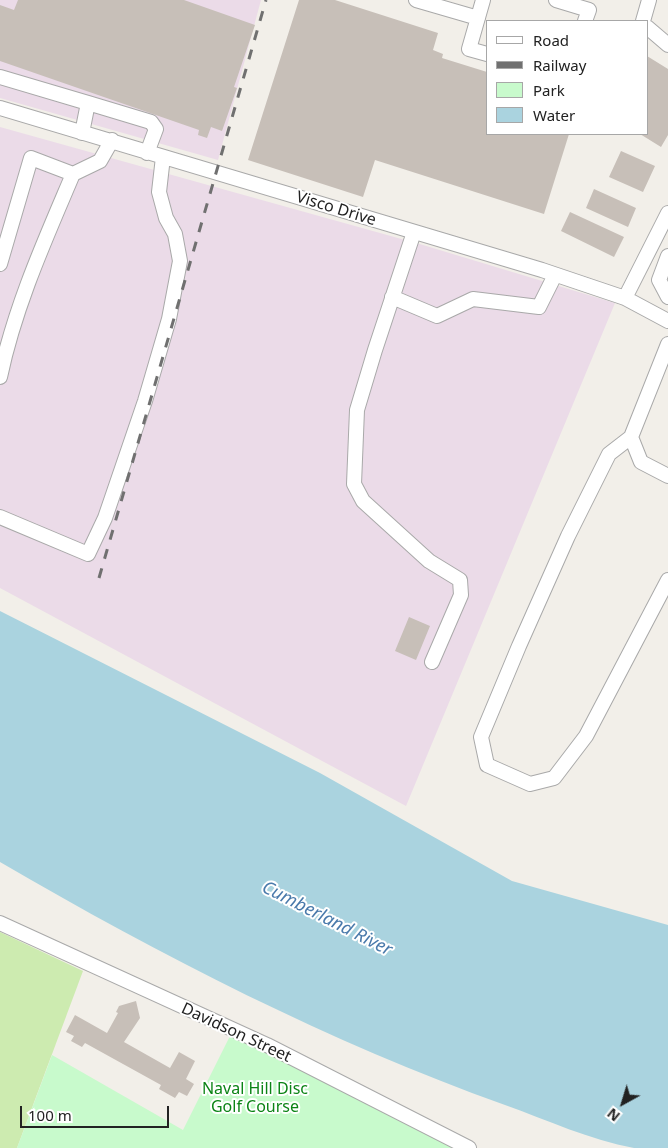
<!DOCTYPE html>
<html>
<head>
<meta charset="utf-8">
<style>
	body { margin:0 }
	#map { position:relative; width:668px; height:1148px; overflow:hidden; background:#f2efe9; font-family:"Noto Sans",sans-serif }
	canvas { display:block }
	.legend { position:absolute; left:486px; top:20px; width:162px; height:115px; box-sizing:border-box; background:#fff; border:1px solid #a7a7a7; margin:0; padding:6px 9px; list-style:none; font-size:15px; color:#222 }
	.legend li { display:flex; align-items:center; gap:10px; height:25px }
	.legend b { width:25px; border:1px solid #a7a7a7 }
	.north { position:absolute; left:598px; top:1078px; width:50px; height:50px; -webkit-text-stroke:4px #fff; paint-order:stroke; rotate:219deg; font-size:14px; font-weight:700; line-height:20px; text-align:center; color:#222 }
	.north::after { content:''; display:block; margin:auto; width:18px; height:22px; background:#222; clip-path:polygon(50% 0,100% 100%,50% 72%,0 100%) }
	.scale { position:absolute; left:20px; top:1106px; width:149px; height:22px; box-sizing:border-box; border:2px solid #222; border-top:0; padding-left:6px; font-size:15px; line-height:18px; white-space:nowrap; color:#222; -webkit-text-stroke:4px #fff; paint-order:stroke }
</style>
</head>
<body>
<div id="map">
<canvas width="668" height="1148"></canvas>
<ul class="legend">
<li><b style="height:6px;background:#fff"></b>Road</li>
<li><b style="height:6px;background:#707070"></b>Railway</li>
<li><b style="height:14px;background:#c8facc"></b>Park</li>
<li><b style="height:14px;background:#aad3df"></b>Water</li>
</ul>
<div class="north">N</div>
<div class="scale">100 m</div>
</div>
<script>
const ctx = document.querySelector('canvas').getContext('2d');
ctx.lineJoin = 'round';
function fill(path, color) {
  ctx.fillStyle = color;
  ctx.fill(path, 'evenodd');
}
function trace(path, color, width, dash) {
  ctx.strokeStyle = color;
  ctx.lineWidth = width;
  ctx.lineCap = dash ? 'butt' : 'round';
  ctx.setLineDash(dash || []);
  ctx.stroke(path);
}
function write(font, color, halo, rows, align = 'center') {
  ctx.font = font + ' "Noto Sans",sans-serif';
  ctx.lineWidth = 4;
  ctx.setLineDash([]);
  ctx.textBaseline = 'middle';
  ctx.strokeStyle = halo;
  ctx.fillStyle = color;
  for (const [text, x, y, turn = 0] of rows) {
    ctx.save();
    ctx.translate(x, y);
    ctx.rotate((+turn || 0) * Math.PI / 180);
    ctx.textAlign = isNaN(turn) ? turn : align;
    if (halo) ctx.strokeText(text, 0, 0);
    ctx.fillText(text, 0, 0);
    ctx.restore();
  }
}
const industrial = new Path2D(`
	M0,0H261L218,160L0,98Z
	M0,127L423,245L615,303L406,806L0,588Z`);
const grass = new Path2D(`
	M0,932L83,971L17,1148H0Z`);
const park = new Path2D(`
	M233,1030L469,1148H17L52,1055L183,1130Z`);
const water = new Path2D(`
	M0,611L320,773L512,881L668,925V1148C657,1148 645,1148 634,1148C590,1140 547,1120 505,1105C329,1042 161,956 0,862Z`);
const building = new Path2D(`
	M18,0H184L255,25L234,87L237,88L222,131L211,127L207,138L198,135L199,130L0,61V5L14,10Z
	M299,0H335L438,33L433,50L443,54L442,58L487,72V134H569L544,214L375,160L363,197L248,160Z
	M647,56L668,69V135L661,147L640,134H647Z
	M621,151L655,166L643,192L609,177Z
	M594,189L636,208L628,227L586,208Z
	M570,212L624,237L614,257L561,231Z
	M409,617L430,626L416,660L395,651Z
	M136,1001L140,1018L124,1042L170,1068L179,1052L195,1061L186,1079L194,1084L187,1096L179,1092L175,1098L159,1089L161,1085L85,1043L82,1047L71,1041L74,1036L66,1032L75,1015L107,1033L118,1013L116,1012L119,1006Z`);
const minor = new Path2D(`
	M416,0L478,18
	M483,0L469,49L487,54
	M556,0L589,10L585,21
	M643,21L649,0
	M647,27L668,45
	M0,77L88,103
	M0,108L542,270L625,298L668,321
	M82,133L88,103L151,122L156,129L147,153
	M414,232L375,350L357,410L354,484L363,501L429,561L460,580L461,595L432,662
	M668,256L659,280L668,297
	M0,264L31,158L73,174
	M392,297L437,316L473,299L539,307L555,275
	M625,298L668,213
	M668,344L631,437L641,462L668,476
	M0,377C15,306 45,240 73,174L100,161L112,140
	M631,437L609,454L568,536L519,646L481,737L487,765L530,784L554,778L586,736L668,580
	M0,517L88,554L105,518L145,401L169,319L180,261L175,234L166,218L159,192L163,157
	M0,923L267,1045L469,1148`);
const rail = new Path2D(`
	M99,578L266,0`);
const streetNames = [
	["Visco Drive",336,209,17],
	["Davidson Street",236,1033,25]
];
const parkNames = [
	["Naval Hill Disc",255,1089],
	["Golf Course",255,1107]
];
const waterNames = [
	["Cumberland River",327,919,27]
];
fill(industrial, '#ebdbe8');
fill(grass, '#cdebb0');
fill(park, '#c8facc');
fill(water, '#aad3df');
fill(building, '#c7bfb8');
trace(minor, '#a9a9a9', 16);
trace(minor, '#fff', 14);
trace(rail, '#707070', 3, [10, 10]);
write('16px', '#222', '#fff', streetNames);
write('16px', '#0c8416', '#fff', parkNames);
write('italic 18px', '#4a7aab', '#fff', waterNames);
</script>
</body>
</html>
